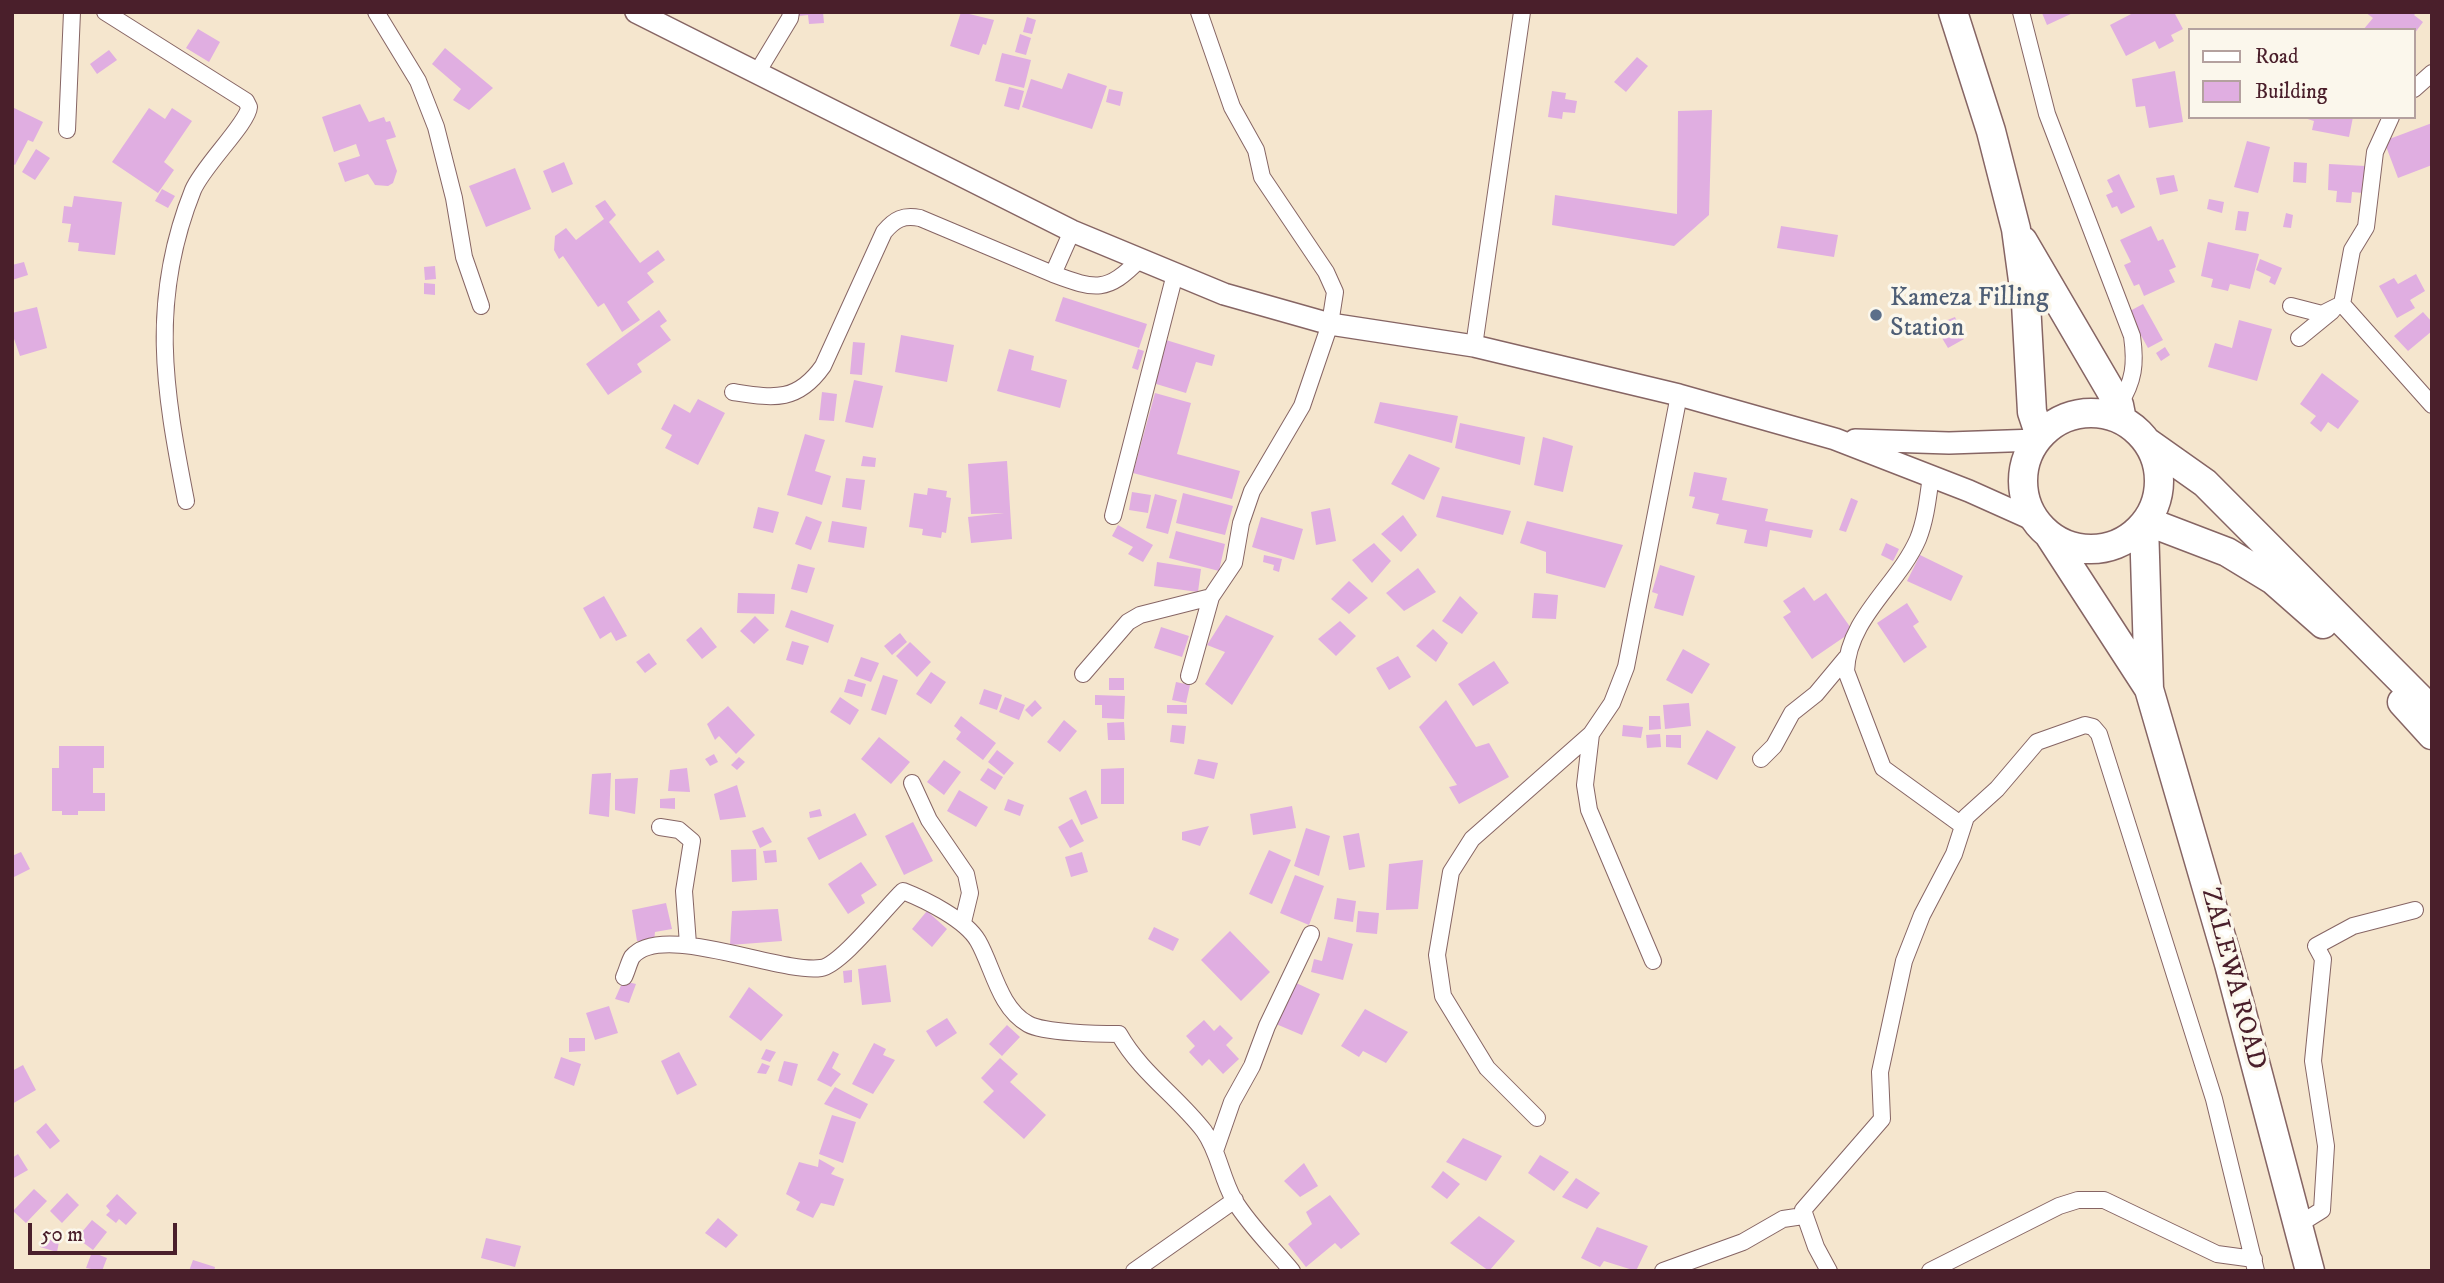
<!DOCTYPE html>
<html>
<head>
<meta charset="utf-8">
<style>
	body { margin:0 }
	#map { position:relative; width:2444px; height:1283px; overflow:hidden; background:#f5e6ce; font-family:"IM FELL DW Pica",serif }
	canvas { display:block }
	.frame { position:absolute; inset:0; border:14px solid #4a1f2b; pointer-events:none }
	.legend { position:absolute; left:2188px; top:28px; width:228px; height:91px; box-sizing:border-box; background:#fbf7ec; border:2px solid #b4a19f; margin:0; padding:9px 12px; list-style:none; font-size:21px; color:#4a1f2b }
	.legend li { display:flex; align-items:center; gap:14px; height:35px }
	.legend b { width:35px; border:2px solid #b4a19f }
	.scale { position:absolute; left:28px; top:1223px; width:149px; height:32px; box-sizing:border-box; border:4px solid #4a1f2b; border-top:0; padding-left:9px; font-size:21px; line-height:24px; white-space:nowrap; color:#4a1f2b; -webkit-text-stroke:5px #fbf7ec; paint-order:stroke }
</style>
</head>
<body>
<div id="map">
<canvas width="2444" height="1283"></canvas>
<div class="frame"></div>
<ul class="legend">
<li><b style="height:9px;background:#fff"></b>Road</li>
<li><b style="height:19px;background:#e0aee1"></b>Building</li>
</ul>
<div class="scale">50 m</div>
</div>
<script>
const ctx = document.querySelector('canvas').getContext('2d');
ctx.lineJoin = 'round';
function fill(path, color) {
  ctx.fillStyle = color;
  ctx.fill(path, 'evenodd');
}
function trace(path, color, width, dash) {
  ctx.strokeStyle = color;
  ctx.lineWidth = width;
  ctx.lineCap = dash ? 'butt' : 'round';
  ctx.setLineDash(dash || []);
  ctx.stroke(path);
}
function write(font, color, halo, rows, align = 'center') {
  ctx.font = font + ' "IM FELL DW Pica",serif';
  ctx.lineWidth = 7;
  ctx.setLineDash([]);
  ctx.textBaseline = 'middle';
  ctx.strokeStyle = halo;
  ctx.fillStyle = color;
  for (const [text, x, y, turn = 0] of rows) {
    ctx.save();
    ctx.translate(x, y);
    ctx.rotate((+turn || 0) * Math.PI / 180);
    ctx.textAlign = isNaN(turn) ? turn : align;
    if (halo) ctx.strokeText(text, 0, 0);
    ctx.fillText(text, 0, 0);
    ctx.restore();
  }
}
const building = new Path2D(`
	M799,12H823L824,23L809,24L808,15L799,16Z
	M961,12L994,20L986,45L983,44L979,55L950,46Z
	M2045,12H2075L2047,25L2042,13Z
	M2135,12H2174L2183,29L2171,35L2174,41L2159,49L2155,41L2126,56L2110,25Z
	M2365,12H2417L2414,15L2423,22L2414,34V30H2363L2373,18Z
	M1027,17L1036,20L1032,34L1023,32Z
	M198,29L220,42L209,62L186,48Z
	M1020,34L1031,38L1026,55L1015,52Z
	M445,48L493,88L469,110L453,100L461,89L432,64Z
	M109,50L117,60L97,74L90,64Z
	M1002,53L1031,60L1024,88L995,81Z
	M1637,57L1648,66L1626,92L1614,82Z
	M2175,71L2183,122L2149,128L2145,106L2136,107L2132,79Z
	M1068,73L1107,86L1092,129L1022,107L1031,79L1062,89Z
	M1009,87L1024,91L1019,110L1004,106Z
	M1109,89L1123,92L1120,106L1106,102Z
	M1552,91L1566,93L1565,99L1577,101L1575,113L1563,112L1562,119L1548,117Z
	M360,104L369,122L384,117L386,122L390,121L396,137L386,140L397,171L393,183L388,186L375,185L368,174L345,182L338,163L360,156L356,144L334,152L322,117Z
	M12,107L43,122L33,142L28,140L15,165L12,163Z
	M149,108L165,119L172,108L192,121L164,162L174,170L158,193L112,162Z
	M1712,110L1709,215L1674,246L1552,225L1555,195L1677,214L1678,111Z
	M2301,117H2353L2349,137L2312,130L2314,121Z
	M2432,123V165L2398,178L2384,141Z
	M2247,141L2270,147L2258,193L2234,187Z
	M36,149L50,158L35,180L22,172Z
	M564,162L573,184L552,193L543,171Z
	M2294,162L2307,163L2306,183L2293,182Z
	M2329,164L2365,166L2363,193L2352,192L2351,203L2336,202L2337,191L2328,190Z
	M515,168L531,209L486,227L469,186Z
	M2119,174L2135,207L2121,214L2117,206L2112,208L2106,195L2113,192L2107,180Z
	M2174,175L2178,191L2160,195L2156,178Z
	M162,189L175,196L168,208L155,201Z
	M74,196L122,202L115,255L78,251L79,243L68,242L71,224L62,223L64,206L72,207Z
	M2209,199L2224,202L2222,213L2207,209Z
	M605,200L616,215L609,222L640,263L658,250L665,260L647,273L654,282L627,302L640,320L622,332L604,303L598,307L563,256L559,259L554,250L555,236L566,228L576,240L604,219L595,206Z
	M2238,211L2249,212L2246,231L2235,230Z
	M2286,213L2293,215L2291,228L2283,227Z
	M1781,226L1838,235L1834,257L1777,248Z
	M2151,226L2158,241L2163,239L2176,267L2169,270L2175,282L2144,296L2139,284L2134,286L2124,265L2131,262L2120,240Z
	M2208,242L2259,254L2250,289L2230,284L2228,291L2211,287L2213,279L2201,276Z
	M2260,259L2282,268L2275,285L2269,282L2271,277L2256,270Z
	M24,262L28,275L12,280V265Z
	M435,266L436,279L425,280L424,267Z
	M2416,274L2425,291L2410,300L2415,308L2397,318L2379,286L2394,278L2398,284Z
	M424,283L435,284V295L424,294Z
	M1063,297L1147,324L1139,348L1055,321Z
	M2143,304L2163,340L2148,348L2128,312Z
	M37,307L47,348L20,356L12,333V313Z
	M659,310L667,321L660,326L671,340L637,364L642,372L608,395L586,364Z
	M2423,312L2432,322V331L2408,351L2394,336Z
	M1955,317L1959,327L1950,331L1945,321Z
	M2239,320L2272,329L2257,381L2208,367L2215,343L2232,348Z
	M1959,329L1964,339L1948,348L1942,338Z
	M901,335L954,345L947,382L895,372Z
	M1166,340L1215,355L1212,366L1196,362L1186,393L1153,383Z
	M853,342L865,343L862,375L850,374Z
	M2165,347L2170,355L2161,361L2156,353Z
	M1009,349L1034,356L1031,370L1067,380L1060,408L997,391Z
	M1138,349L1144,351L1138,370L1132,368Z
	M2322,373L2359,401L2338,429L2328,422L2321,432L2310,423L2316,416L2300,404Z
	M854,380L883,386L873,428L845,422Z
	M822,392L837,394L834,421L819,420Z
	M1155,393L1191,403L1177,454L1240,471L1232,499L1133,473Z
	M698,399L725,413L698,465L665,448L672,435L661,429L674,404L690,413Z
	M1380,402L1458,416L1452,443L1374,423Z
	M1460,423L1525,437L1520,465L1455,448Z
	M805,434L825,440L815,471L831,476L822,505L787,495Z
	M1543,437L1573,446L1563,492L1534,485Z
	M1409,454L1440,468L1424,500L1391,484Z
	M863,456L876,458L875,467L861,466Z
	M1007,461L1012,539L971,543L968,517L1004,513L971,514L968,464Z
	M1694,472L1727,478L1722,500L1768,509L1765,521L1813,530L1811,538L1770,530L1767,547L1744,543L1747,530L1716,524L1719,514L1692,508L1695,497L1689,496Z
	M846,478L865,480L861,510L842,507Z
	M928,488L947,491L946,497L951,498L946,533L942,532L941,538L922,535L923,529L909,527L914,493L927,495Z
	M1132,492L1151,495L1148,513L1129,510Z
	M1183,493L1233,506L1225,535L1176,523Z
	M1155,494L1177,500L1168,534L1146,528Z
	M1442,496L1511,511L1503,535L1436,517Z
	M1851,498L1858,501L1846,532L1839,530Z
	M758,507L779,512L773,533L753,528Z
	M1330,508L1336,541L1316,545L1311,512Z
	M1403,515L1417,535L1401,552L1381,534Z
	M806,516L822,522L811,550L795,544Z
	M1261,517L1303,529L1294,560L1252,547Z
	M832,521L867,527L864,548L828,542Z
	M1527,521L1623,545L1605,588L1546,573V552L1520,543Z
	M1118,525L1153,545L1143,562L1128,554L1133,547L1112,536Z
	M1176,531L1225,544L1219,571L1169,558Z
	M1374,543L1391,561L1372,583L1352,560Z
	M1886,543L1899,549L1893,561L1881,555Z
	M1264,555L1282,559L1279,572L1273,570L1274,565L1263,562Z
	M1920,555L1963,576L1951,601L1907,581Z
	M1157,562L1201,569L1198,592L1154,586Z
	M798,564L815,568L807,593L791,589Z
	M1660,565L1695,576L1683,616L1654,608L1658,594L1652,592Z
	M1418,568L1436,592L1404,611L1386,593Z
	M1349,581L1368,598L1349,614L1331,599Z
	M1804,587L1814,601L1826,593L1853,631L1812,659L1783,617L1791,612L1783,601Z
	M738,593L775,594L774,614L737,613Z
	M1534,593L1558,595L1556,619L1532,618Z
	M604,596L627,636L616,641L611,632L600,639L583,608Z
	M1460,596L1478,613L1462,634L1442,621Z
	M1907,603L1919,622L1913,626L1927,647L1904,663L1877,623Z
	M791,610L834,625L828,643L785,627Z
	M1226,615L1274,636L1232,705L1205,684L1225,652L1207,645Z
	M755,616L769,630L754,644L740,631Z
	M1340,621L1356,636L1336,656L1318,639Z
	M701,627L717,647L702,659L686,640Z
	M1161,627L1189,636L1182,657L1154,648Z
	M1433,629L1448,643L1436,662L1416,646Z
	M900,633L907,642L892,655L884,646Z
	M792,641L809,646L803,665L786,660Z
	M910,642L931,662L917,677L896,656Z
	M1683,649L1710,664L1692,694L1666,680Z
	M649,653L657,664L645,673L636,662Z
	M1398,656L1411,677L1389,690L1376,668Z
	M861,657L879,663L871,682L854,676Z
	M1494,661L1509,683L1473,706L1458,684Z
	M931,672L946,682L931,704L916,694Z
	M883,675L898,680L886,715L871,710Z
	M1109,678H1124V690H1109Z
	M848,679L866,684L862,697L844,692Z
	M1176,682L1190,685L1186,703L1172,700Z
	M984,689L1002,695L997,710L979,704Z
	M1095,695L1125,696L1124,719L1102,718V705H1095Z
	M840,697L859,710L850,725L830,712Z
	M1005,697L1025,705L1019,720L999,712Z
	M1035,700L1042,708L1032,717L1025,710Z
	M1446,700L1476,747L1489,743L1509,777L1459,804L1449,787L1457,785L1419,727Z
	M1689,703L1691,726L1665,729L1663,705Z
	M1167,705H1187V714L1167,713Z
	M728,706L755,735L736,754L719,736L715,740L707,724Z
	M961,716L996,743L983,760L956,739L961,732L954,726Z
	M1649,716H1660L1661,729L1649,730Z
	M1064,720L1077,731L1060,752L1047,742Z
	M1124,722L1125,740H1108L1107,723Z
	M1172,725L1186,726L1184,744L1170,742Z
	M1623,725L1643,727L1641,738L1622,736Z
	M1707,730L1736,747L1717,780L1687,764Z
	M1660,734L1661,747L1647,748L1646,735Z
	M1666,735H1681V748L1666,747Z
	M879,737L910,762L891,784L861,759Z
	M59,746H104V768H93V793H105V811H78V815H62V811H52V768H59Z
	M997,750L1014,763L1004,775L988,762Z
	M714,754L718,762L710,766L705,759Z
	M739,757L745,762L737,770L731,765Z
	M1198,759L1218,763L1214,779L1194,774Z
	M944,760L961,772L944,795L927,782Z
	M687,768L690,792L668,791L670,770Z
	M988,768L1003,777L995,790L980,780Z
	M1124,768V804H1101V769Z
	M611,773L609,817L589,814L592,774Z
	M638,778L635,814L615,810V779Z
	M737,785L746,817L720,820L714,794Z
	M959,790L988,807L976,827L947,811Z
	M1086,790L1098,818L1081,825L1069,798Z
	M675,798V809L660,808V799Z
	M1008,799L1024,805L1020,816L1004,810Z
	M1292,806L1296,828L1253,835L1250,814Z
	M820,809L822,816L810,818L809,812Z
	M855,813L867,835L819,860L807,838Z
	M1072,819L1084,841L1070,848L1058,827Z
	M913,822L933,861L904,875L885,836Z
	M1209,826L1200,846L1182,840V832Z
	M763,827L772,842L760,848L752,831Z
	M1306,828L1330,836L1319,876L1294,866Z
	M1359,833L1365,867L1349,870L1343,836Z
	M756,849L757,880L732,882L731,850Z
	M776,850L777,862L765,863L763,851Z
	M1269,850L1291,860L1272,904L1249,894Z
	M21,852L30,869L12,878V856Z
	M1082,852L1088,872L1071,877L1065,857Z
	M1423,860L1418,909L1386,910L1389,864Z
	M861,862L877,885L861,895L865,903L848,914L828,884Z
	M1295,875L1324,886L1309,925L1280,913Z
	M1337,898L1356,901L1353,922L1334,919Z
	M666,903L672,929L655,932L654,941H637L632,910Z
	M778,909L782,941L730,945L732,911Z
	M927,911L947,929L932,947L912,929Z
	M1358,911L1379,913L1377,934L1356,932Z
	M1154,927L1179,939L1173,951L1148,939Z
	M1230,931L1270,972L1241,1001L1201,960Z
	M1328,937L1353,944L1343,980L1311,972L1314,959L1322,961Z
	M886,965L891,1002L862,1005L858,969Z
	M852,970V982L844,983L843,971Z
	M623,981L636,984L629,1003L615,999Z
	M1294,982L1320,994L1302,1035L1276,1024Z
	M749,987L783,1015L761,1041L729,1017Z
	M609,1006L618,1033L595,1040L586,1013Z
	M1365,1009L1408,1032L1386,1063L1363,1051L1359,1057L1341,1046Z
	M947,1018L957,1033L936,1047L926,1031Z
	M1204,1020L1214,1031L1220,1025L1233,1038L1226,1045L1239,1059L1223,1074L1209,1059L1202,1066L1189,1052L1195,1046L1186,1036Z
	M1007,1025L1020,1037L1002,1056L989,1044Z
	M569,1038H585V1051L569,1052Z
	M874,1043L886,1049L883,1055L895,1060L873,1094L852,1084Z
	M766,1049L776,1052L770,1062L761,1059Z
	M833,1051L839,1054L832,1068L841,1074L831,1087L817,1080Z
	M679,1052L697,1085L677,1095L661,1061Z
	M561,1057L581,1064L574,1086L554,1078Z
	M1000,1058L1018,1074L1010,1082L1046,1115L1024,1139L983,1102L994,1091L981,1078Z
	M784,1061L798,1064L792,1086L778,1081Z
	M762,1063L770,1066L766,1074L757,1073Z
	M23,1065L36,1090L12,1104V1071Z
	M835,1087L868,1104L860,1119L824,1104Z
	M832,1115L856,1122L843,1163L819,1154Z
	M46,1123L60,1141L50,1149L36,1132Z
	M1463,1138L1502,1156L1486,1181L1446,1162Z
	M18,1154L28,1170L12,1179V1158Z
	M1540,1155L1569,1172L1554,1191L1528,1173Z
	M819,1159L835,1168L831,1174L844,1179L834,1206L821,1203L813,1218L796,1210L800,1202L786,1194L799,1162L818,1167Z
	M1304,1163L1318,1186L1300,1197L1284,1181Z
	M1443,1171L1460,1184L1447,1199L1431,1187Z
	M1576,1178L1600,1193L1587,1209L1562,1197Z
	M34,1189L47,1201L26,1223L13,1211Z
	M67,1193L79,1205L62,1223L50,1211Z
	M117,1194L137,1213L126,1225L119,1219L116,1223L106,1215L110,1211L106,1206Z
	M1330,1195L1360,1234L1341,1249L1335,1243L1306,1267L1288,1244L1312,1224L1306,1212Z
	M1479,1216L1515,1241L1489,1271L1450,1243Z
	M718,1218L738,1235L726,1248L705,1233Z
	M92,1220L107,1232L93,1250L77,1238Z
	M1597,1227L1648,1246L1636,1271L1604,1261L1600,1267L1581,1258Z
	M43,1238L59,1242L57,1252L40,1247Z
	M486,1238L521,1246L515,1267L481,1258Z
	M92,1252L107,1258L102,1271L86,1268Z
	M193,1260L215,1267L214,1271H189Z`);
const street = new Path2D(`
	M105,12L246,101L249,107C248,123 203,166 193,190C149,300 164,389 186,501
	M376,12L418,81L436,127L454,198L464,257L481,306
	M2021,12L2047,114L2132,336C2136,364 2134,381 2119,405
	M758,71L790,18L791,12
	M2414,89L2432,73
	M67,130L72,12
	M1053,274C1096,290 1107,293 1140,259
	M2342,304L2432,405
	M2291,306L2322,314L2342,304L2352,250L2366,227L2375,152L2391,117
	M2299,338L2332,311
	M1474,346L1522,12
	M733,392C773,398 797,403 823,366L884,232C895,219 903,215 920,218L1053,274L1072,231
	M1931,476C1928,497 1926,519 1918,539C1898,585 1848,618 1846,671L1883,768L1963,826
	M1113,516L1175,274
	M1083,674L1128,622L1140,615L1211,597
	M1189,676L1211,597L1234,563L1241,523L1252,491L1302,406L1330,324L1335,292L1326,272L1262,177L1256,150L1232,107L1199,12
	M1591,734L1585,785L1589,810L1653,961
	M1761,759L1774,746L1792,713L1816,694L1846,658
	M912,783L929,820L966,874L970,893L963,922
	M660,827L679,830L692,841L684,891L688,944
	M624,977C627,971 629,962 632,957C661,921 779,974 821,968C841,965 885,908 903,891C926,900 966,920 978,941C993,967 999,1008 1028,1024C1044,1033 1100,1034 1119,1034C1141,1073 1177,1096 1204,1131C1219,1152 1221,1177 1234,1200C1249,1225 1273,1248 1292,1271
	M1537,1118L1487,1068L1443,996L1437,955L1451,872L1472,839L1591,734L1612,703L1626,667L1679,395
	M1216,1148L1232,1102L1252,1066L1267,1026L1311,934
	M2298,1225L2322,1210L2326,1146L2313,1061L2323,959L2316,946L2353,926L2415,910
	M1134,1271L1235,1200
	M1663,1271L1743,1242L1783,1219L1803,1216
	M1829,1271L1816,1247L1803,1210L1882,1119L1880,1072L1904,961L1922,915L1954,854L1966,817L1997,789L2037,742L2085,725L2093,727L2099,734L2214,1099L2256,1271
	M1930,1271L2059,1206L2078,1200H2104L2217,1254L2254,1259`);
const secondary = new Path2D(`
	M636,12L1072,231L1224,294L1330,324L1474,346L1679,395L1835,439L1969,491L2036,521
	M1855,440L1949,443L2037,440`);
const highway = new Path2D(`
	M1953,12L1991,131L2016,229L2026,303L2032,412L2040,436
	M2023,241L2119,405L2122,420
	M2023 481a68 68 0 1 1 136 0a68 68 0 1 1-136 0Z
	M2147,442L2205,483L2432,711
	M2146,521L2227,552L2273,580L2323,624
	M2144,524L2149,689L2229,964L2310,1271
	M2049,535L2149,689
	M2402,702L2432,735`);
const markers = [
	[1876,315,7,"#5c6f8a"]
];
const serviceNames = [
	["Kameza Filling",1890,300],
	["Station",1890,330]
];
const streetNames = [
	["ZALEWA ROAD",2232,979,75]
];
fill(building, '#e0aee1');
trace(street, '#866564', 18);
trace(secondary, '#866564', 24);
trace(highway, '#866564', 31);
trace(street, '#fff', 16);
trace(secondary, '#fff', 21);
trace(highway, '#fff', 28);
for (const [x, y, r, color] of markers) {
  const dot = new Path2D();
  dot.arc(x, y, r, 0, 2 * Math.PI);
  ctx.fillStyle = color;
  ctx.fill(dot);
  trace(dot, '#fbf7ec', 2.5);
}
write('26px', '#4e5e75', '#fbf7ec', serviceNames, 'left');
write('26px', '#4a1f2b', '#fbf7ec', streetNames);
</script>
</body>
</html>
